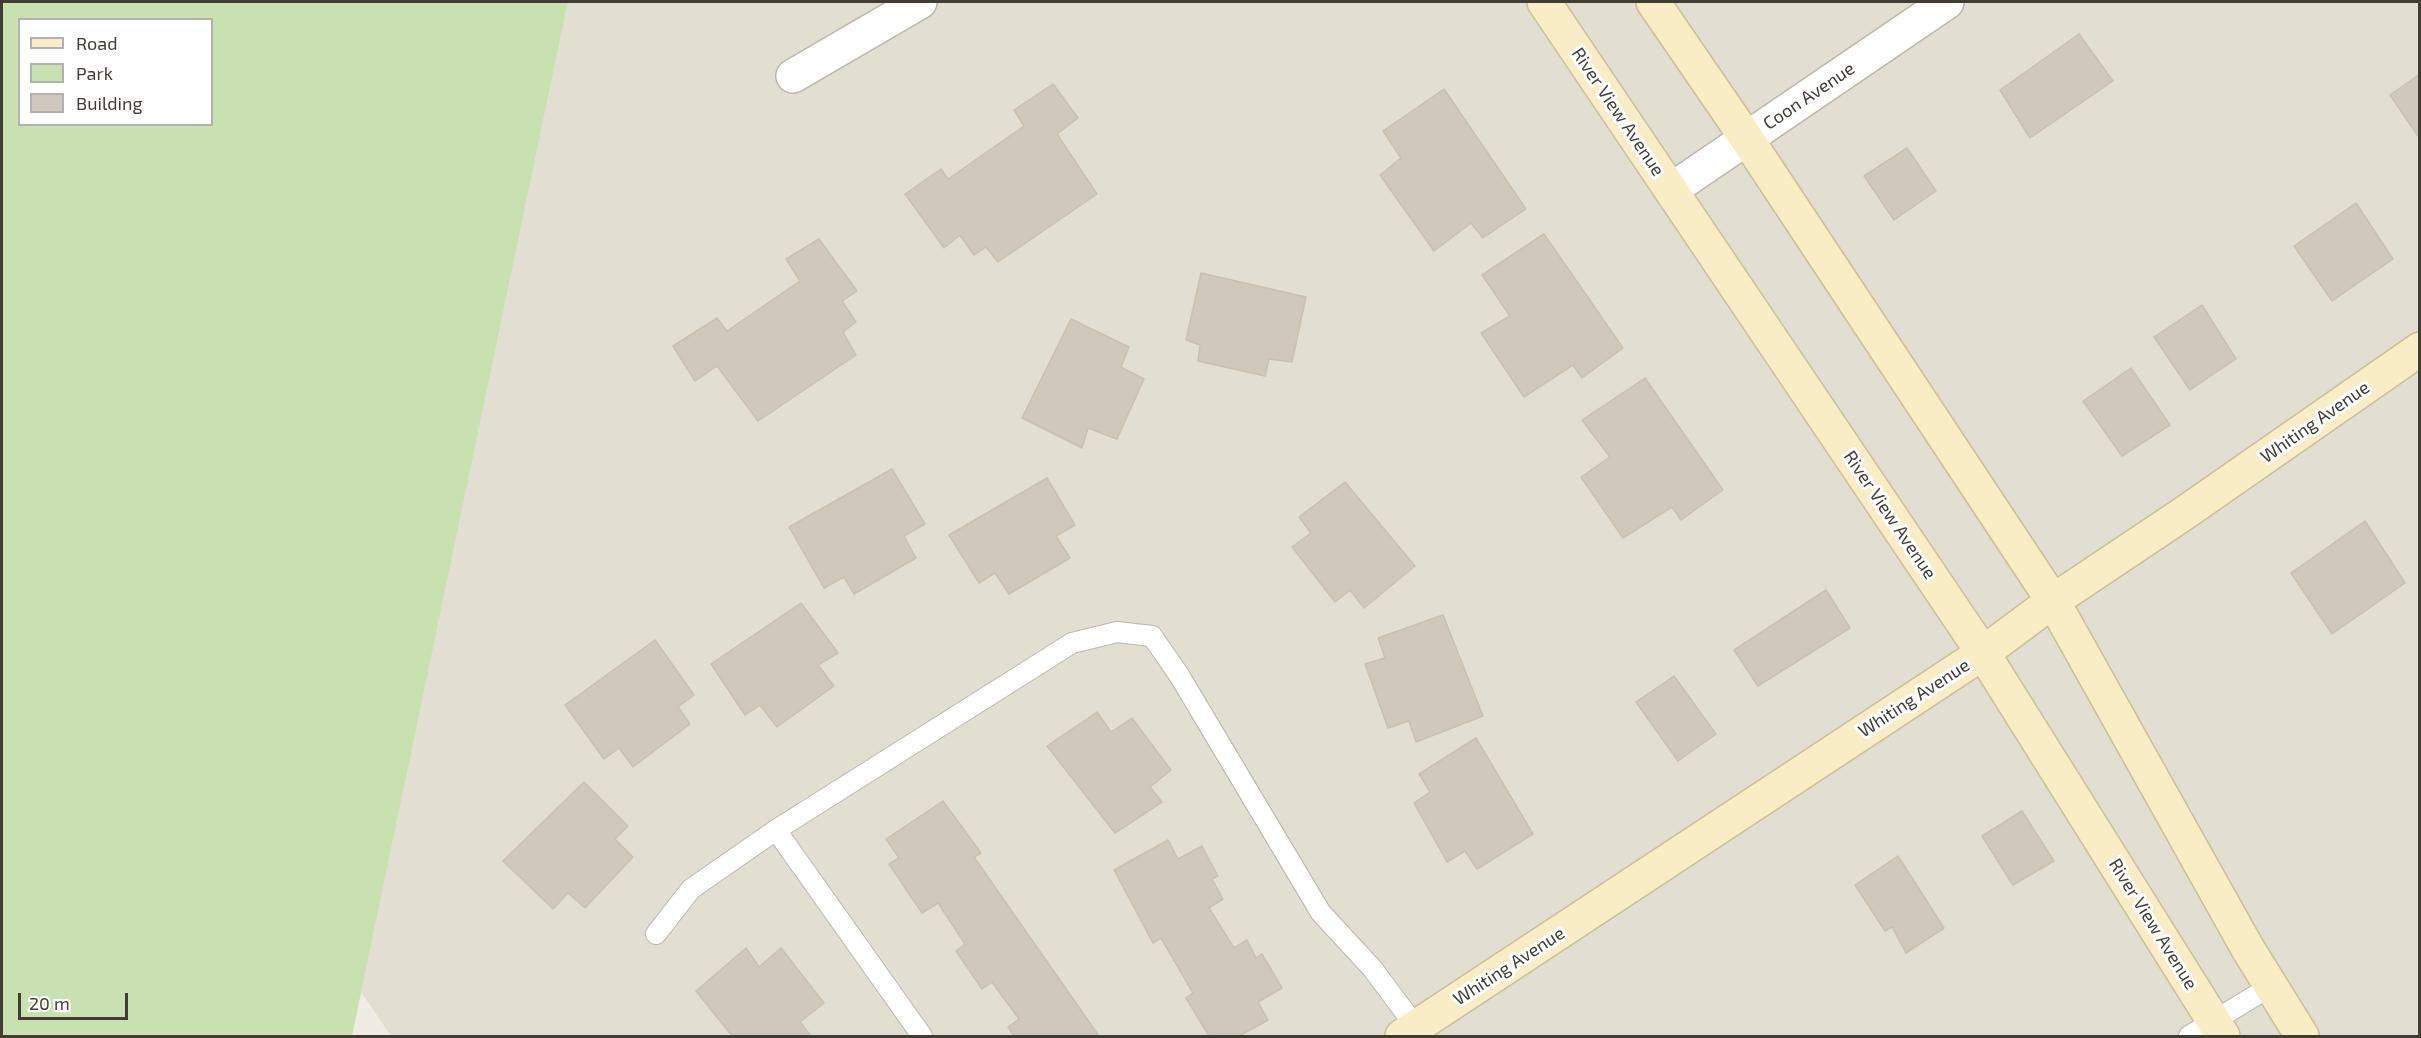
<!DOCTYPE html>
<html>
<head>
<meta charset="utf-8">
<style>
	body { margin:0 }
	#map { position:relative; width:2421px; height:1038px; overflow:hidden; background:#f0ece4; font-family:"Exo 2",sans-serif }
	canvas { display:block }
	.frame { position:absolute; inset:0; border:3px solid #413c34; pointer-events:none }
	.legend { position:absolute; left:18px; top:18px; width:195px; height:108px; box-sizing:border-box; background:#fff; border:2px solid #b3b1ae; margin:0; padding:8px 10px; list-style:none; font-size:18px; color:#413c34 }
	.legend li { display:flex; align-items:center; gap:12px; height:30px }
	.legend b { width:30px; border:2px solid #b3b1ae }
	.scale { position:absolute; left:18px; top:993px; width:110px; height:27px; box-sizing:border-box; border:3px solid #413c34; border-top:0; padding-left:8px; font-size:18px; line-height:21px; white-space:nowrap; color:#413c34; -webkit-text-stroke:4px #fff; paint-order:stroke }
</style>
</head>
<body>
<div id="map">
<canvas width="2421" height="1038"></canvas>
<div class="frame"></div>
<ul class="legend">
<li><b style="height:8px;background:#f8edc5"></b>Road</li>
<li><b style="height:16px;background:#c9e0b0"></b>Park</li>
<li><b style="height:16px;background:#d0c8ba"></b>Building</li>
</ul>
<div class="scale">20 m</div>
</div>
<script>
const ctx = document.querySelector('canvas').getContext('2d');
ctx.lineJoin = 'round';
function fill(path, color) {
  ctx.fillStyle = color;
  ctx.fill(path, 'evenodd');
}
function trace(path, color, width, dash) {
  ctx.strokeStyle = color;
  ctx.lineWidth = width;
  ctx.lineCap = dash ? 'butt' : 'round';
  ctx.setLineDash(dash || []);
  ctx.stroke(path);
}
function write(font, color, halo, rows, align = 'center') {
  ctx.font = font + ' "Exo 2",sans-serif';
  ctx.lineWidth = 6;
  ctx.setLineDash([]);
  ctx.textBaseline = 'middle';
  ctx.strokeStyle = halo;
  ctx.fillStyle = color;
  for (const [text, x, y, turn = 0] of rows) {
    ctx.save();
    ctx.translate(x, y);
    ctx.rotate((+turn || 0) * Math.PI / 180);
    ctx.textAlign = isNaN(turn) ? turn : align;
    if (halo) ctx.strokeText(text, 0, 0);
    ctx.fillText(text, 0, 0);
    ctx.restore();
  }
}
const residential = new Path2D(`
	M568,2H2419V1036H391L361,992Z`);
const green = new Path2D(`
	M2,2H568L352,1036H2ZM20,20H212V124H20Z`);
const building = new Path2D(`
	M2079,34L2113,81L2030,138L2000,90Z
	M2420,74V139L2390,95Z
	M1053,84L1078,118L1057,134L1097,194L998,262L986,247L974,255L960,235L944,248L905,194L941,169L948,179L1024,126L1014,110Z
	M1444,89L1526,209L1483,238L1471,223L1434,251L1380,175L1401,158L1383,131Z
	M1907,148L1936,191L1894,220L1864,176Z
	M2356,203L2393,259L2332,301L2294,246Z
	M1544,234L1623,348L1582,378L1573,365L1524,397L1481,333L1510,316L1482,275Z
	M819,239L857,291L842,301L856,322L843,332L856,355L758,421L717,366L695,381L673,346L717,318L727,331L800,281L786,259Z
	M1201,273L1306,297L1292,362L1269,359L1265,376L1198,361L1200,345L1186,340Z
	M2202,305L2236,359L2190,390L2154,337Z
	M1071,319L1129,347L1121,367L1144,379L1117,439L1088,428L1082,448L1022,418Z
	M2131,368L2170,425L2122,456L2083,401Z
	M1645,378L1723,490L1681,520L1672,507L1623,538L1581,477L1610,457L1582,420Z
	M892,469L925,524L904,536L916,558L854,594L844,577L824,588L789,527Z
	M1047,478L1075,525L1056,536L1070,558L1009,594L995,573L979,583L949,535Z
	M1345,482L1415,566L1364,608L1350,590L1335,602L1292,547L1311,533L1299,517Z
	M2365,521L2405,583L2332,634L2291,573Z
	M1826,590L1850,628L1758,686L1734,650Z
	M801,603L838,653L818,665L834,686L777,727L760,705L745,715L711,664Z
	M1443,615L1483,716L1416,742L1409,721L1388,728L1365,664L1385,658L1378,638Z
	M655,640L694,695L678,707L690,724L633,767L619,748L604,759L565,705Z
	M1674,676L1716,734L1678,761L1636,702Z
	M1097,712L1111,732L1132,718L1171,770L1150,787L1162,802L1115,833L1047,746Z
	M1476,738L1533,834L1477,869L1465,851L1447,862L1414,803L1430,792L1419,774Z
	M584,782L628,826L615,839L633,857L585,908L568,893L553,909L503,861Z
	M943,801L981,853L974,857L1099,1036H1014L1008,1027L1019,1019L992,982L982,989L956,951L965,944L938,903L922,913L889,864L899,858L886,839Z
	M2022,811L2054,861L2013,885L1982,836Z
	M1168,840L1178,859L1202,846L1218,876L1212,879L1223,899L1209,908L1234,948L1247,940L1256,958L1262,954L1282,988L1258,1002L1268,1020L1239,1036H1209L1186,998L1193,993L1161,938L1153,943L1114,870Z
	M1898,856L1944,928L1906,953L1892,927L1885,931L1855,885Z
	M746,948L759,967L781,948L824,1003L800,1022L811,1036H732L696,991Z`);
const lane = new Path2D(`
	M776,830L922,1036
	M656,934L691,889L776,830L1072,643L1117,632L1152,636L1179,675L1321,913L1372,968L1416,1027
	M2189,1036L2271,986`);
const street = new Path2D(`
	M793,76L920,2
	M1671,190L1947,2`);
const secondary = new Path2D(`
	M1544,2L1983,653L2223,1036
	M1653,2L1747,139L2053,601L2248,949L2302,1036
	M1402,1036L1983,653L2053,601L2183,514L2420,349`);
const streetNames = [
	["Coon Avenue",1809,96,-34],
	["River View Avenue",1618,112,56],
	["Whiting Avenue",2315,422,-35],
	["River View Avenue",1890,515,56],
	["Whiting Avenue",1914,698,-33],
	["River View Avenue",2153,924,58],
	["Whiting Avenue",1509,966,-33]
];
fill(residential, '#e3ded2');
fill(green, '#c9e0b0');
fill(building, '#d0c8ba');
trace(building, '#cac0ae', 1.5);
trace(lane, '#bdb7aa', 22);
trace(street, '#bdb7aa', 36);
trace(secondary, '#cbbf97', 36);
trace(lane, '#fff', 20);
trace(street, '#fff', 33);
trace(secondary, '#f8edc5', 33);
write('18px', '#413c34', '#fff', streetNames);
</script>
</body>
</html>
